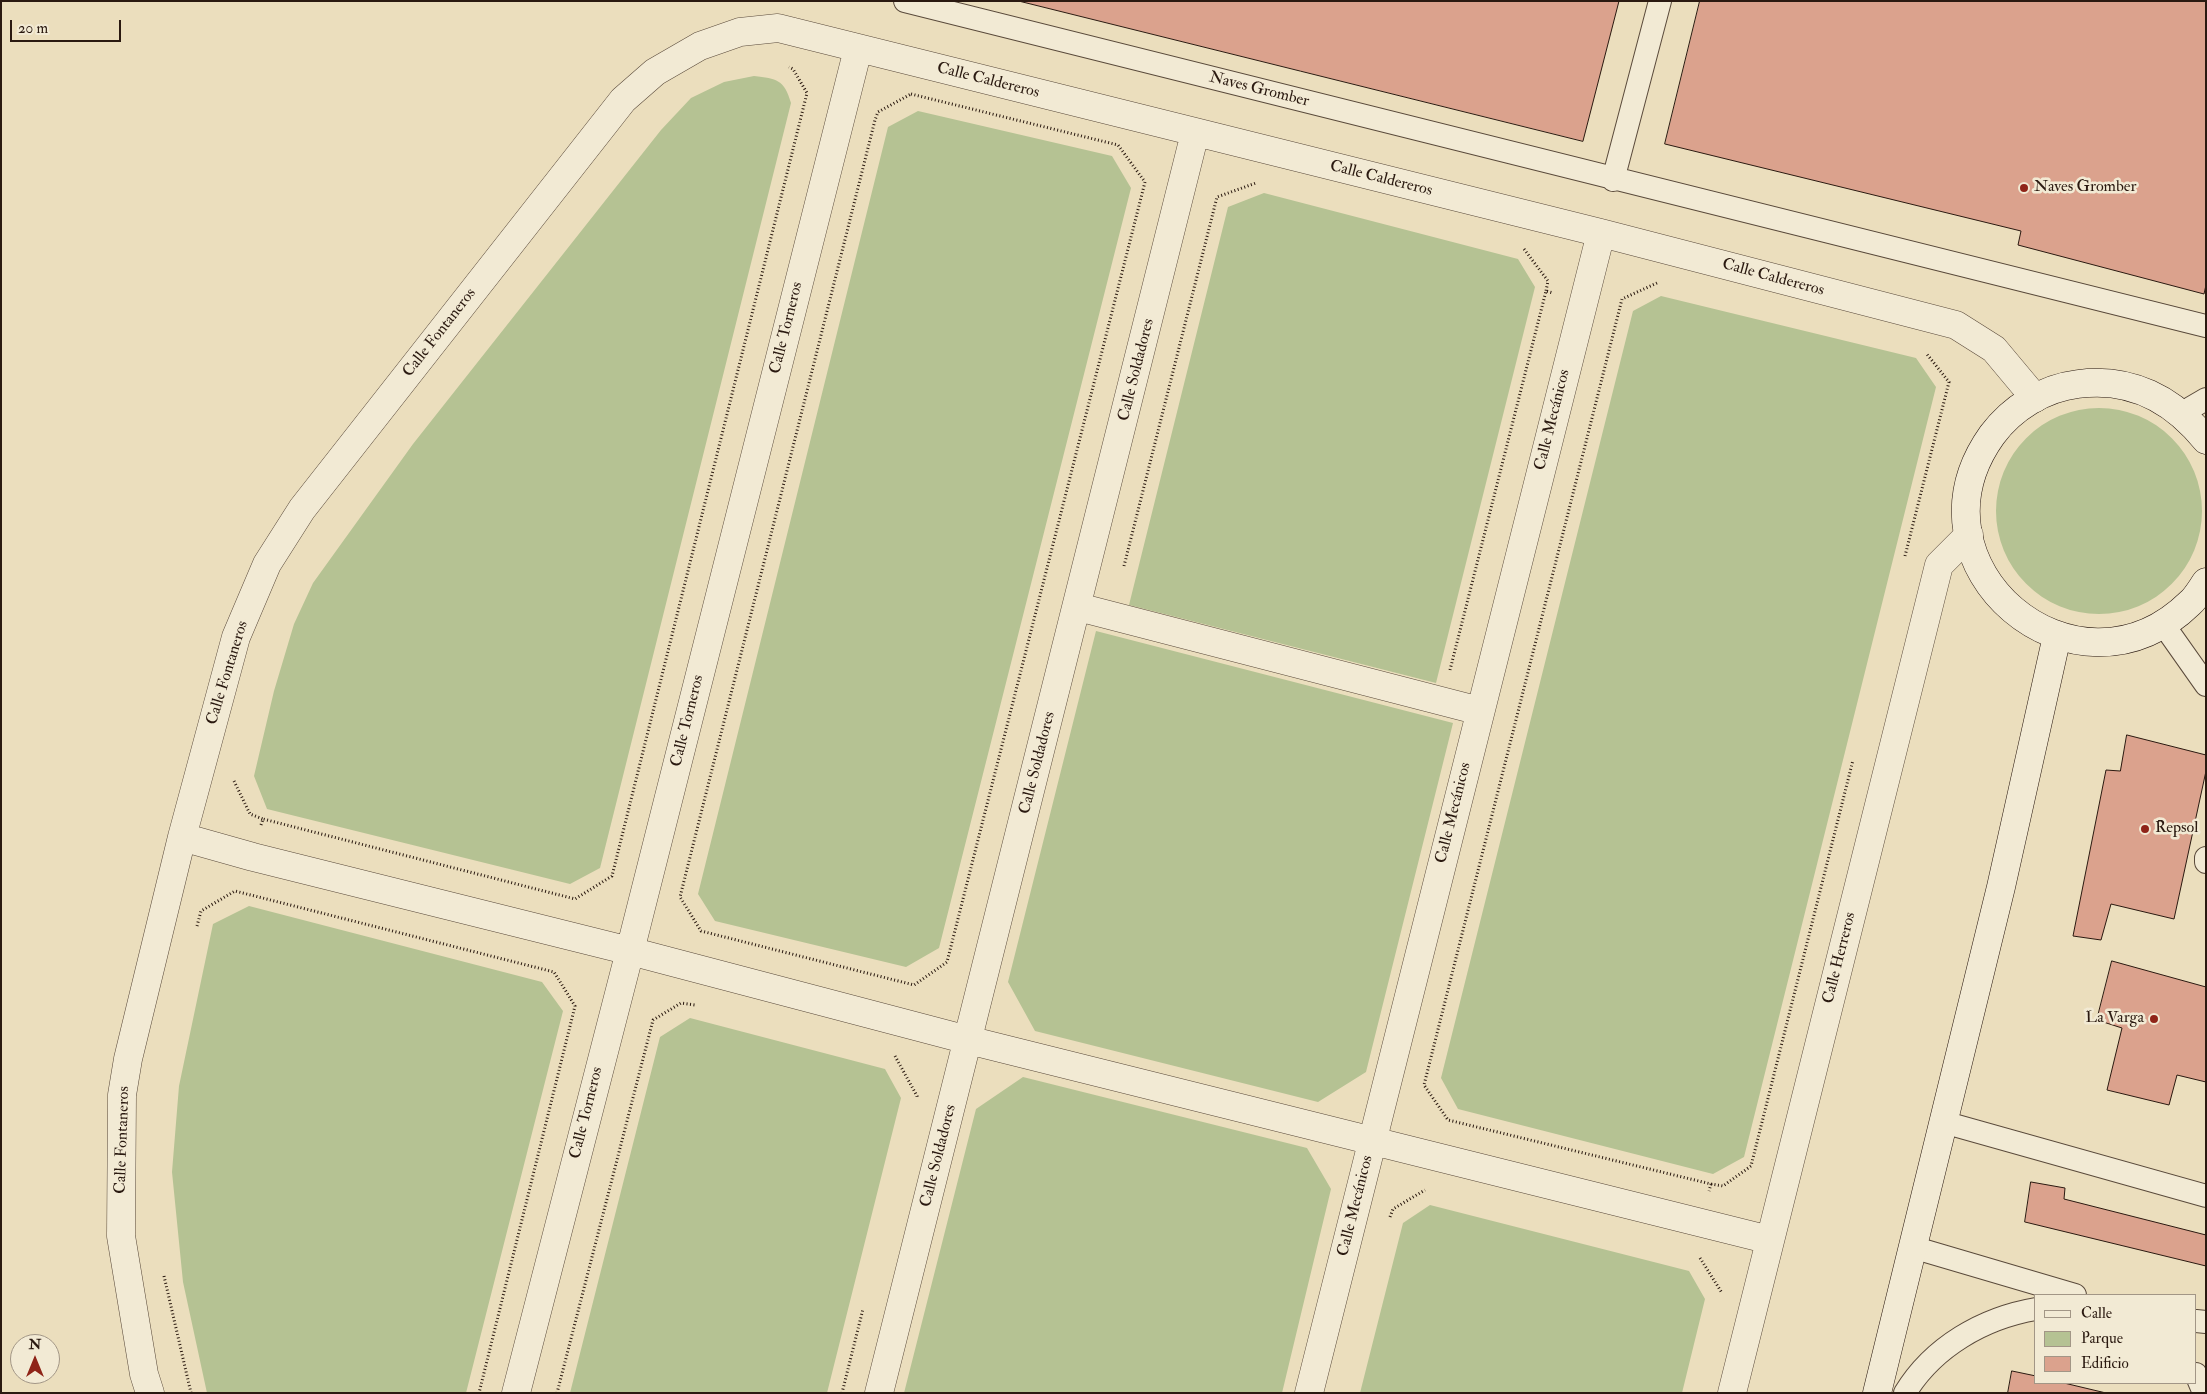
<!DOCTYPE html>
<html>
<head>
<meta charset="utf-8">
<style>
	body { margin:0 }
	#map { position:relative; width:2207px; height:1394px; overflow:hidden; background:#ebdebd; font-family:"IM FELL Double Pica",serif }
	canvas { display:block }
	.frame { position:absolute; inset:0; border:2px solid #2a1910; pointer-events:none }
	.legend { position:absolute; left:2034px; top:1294px; width:162px; height:90px; box-sizing:border-box; background:#f2ead4; border:1px solid #a29686; margin:0; padding:6px 9px; list-style:none; font-size:15px; color:#2a1910 }
	.legend li { display:flex; align-items:center; gap:10px; height:25px }
	.legend b { width:25px; border:1px solid #a29686 }
	.north { position:absolute; left:10px; top:1334px; width:50px; height:50px; box-sizing:border-box; background:#f2ead4; border:1px solid #a29686; border-radius:50%; rotate:0deg; font-size:14px; font-weight:700; line-height:20px; text-align:center; color:#2a1910 }
	.north::after { content:''; display:block; margin:auto; width:18px; height:22px; background:#8f2418; clip-path:polygon(50% 0,100% 100%,50% 72%,0 100%) }
	.scale { position:absolute; left:10px; top:20px; width:111px; height:22px; box-sizing:border-box; border:2px solid #2a1910; border-top:0; padding-left:6px; font-size:15px; line-height:18px; white-space:nowrap; color:#2a1910; -webkit-text-stroke:4px #f2ead4; paint-order:stroke }
</style>
</head>
<body>
<div id="map">
<canvas width="2207" height="1394"></canvas>
<div class="frame"></div>
<ul class="legend">
<li><b style="height:6px;background:#f2ead4"></b>Calle</li>
<li><b style="height:14px;background:#b5c293"></b>Parque</li>
<li><b style="height:14px;background:#dba28d"></b>Edificio</li>
</ul>
<div class="north">N</div>
<div class="scale">20 m</div>
</div>
<script>
const ctx = document.querySelector('canvas').getContext('2d');
ctx.lineJoin = 'round';
function fill(path, color) {
  ctx.fillStyle = color;
  ctx.fill(path, 'evenodd');
}
function trace(path, color, width, dash) {
  ctx.strokeStyle = color;
  ctx.lineWidth = width;
  ctx.lineCap = dash ? 'butt' : 'round';
  ctx.setLineDash(dash || []);
  ctx.stroke(path);
}
function write(font, color, halo, rows, align = 'center') {
  ctx.font = font + ' "IM FELL Double Pica",serif';
  ctx.lineWidth = 5;
  ctx.setLineDash([]);
  ctx.textBaseline = 'middle';
  ctx.strokeStyle = halo;
  ctx.fillStyle = color;
  for (const [text, x, y, turn = 0] of rows) {
    ctx.save();
    ctx.translate(x, y);
    ctx.rotate((+turn || 0) * Math.PI / 180);
    ctx.textAlign = isNaN(turn) ? turn : align;
    if (halo) ctx.strokeText(text, 0, 0);
    ctx.fillText(text, 0, 0);
    ctx.restore();
  }
}
const green = new Path2D(`
	M754,76C777,79 784,79 791,103L600,868L570,884L267,809L254,776L274,691L294,624L313,583L413,444L661,130L691,98L724,82Z
	M918,111L1112,156L1131,188L939,948L906,967L715,921L698,894L888,127Z
	M1264,193L1518,259L1535,287L1436,683L1129,605L1228,207Z
	M1661,296L1916,358L1936,387L1744,1157L1713,1174L1458,1109L1441,1078L1633,311Z
	M1996 511a103 103 0 1 1 206 0a103 103 0 1 1-206 0Z
	M1096,631L1453,723L1366,1072L1318,1102L1035,1031L1008,982Z
	M249,906L542,982L563,1011L466,1393H207L183,1282L172,1172L179,1086L213,924Z
	M690,1018L885,1069L901,1098L827,1393H570L660,1037Z
	M1023,1077L1307,1148L1331,1189L1282,1393H904L976,1109Z
	M1430,1205L1689,1271L1705,1299L1682,1393H1360L1403,1223Z`);
const building = new Path2D(`
	M1019,1H1619L1583,141Z
	M1700,1H2206V285L2204,294L2018,245L2021,231L1665,144Z
	M2127,735L2206,755V771L2174,919L2111,904L2101,940L2073,936L2106,770L2120,771Z
	M2112,961L2206,987V1082L2177,1075L2169,1105L2107,1090L2122,1028L2097,1020Z
	M2031,1182L2065,1188L2064,1199L2206,1235V1266L2025,1222Z
	M2012,1371L2036,1376V1383H2064L2106,1393H2008Z`);
const path = new Path2D(`
	M911,94L1118,145L1145,182L947,962L914,985L701,931L680,897L875,120L878,112Z
	M1524,249L1548,281L1546,291
	M1657,283L1622,299L1424,1085L1448,1120L1711,1184L1709,1191
	M1905,556L1949,382L1926,353
	M1124,566L1217,197L1256,183
	M1450,670L1546,291L1553,293
	M234,781L250,814L263,819
	M261,825L263,819L575,899L612,876L807,93L793,69L789,67
	M197,926L201,911L235,891L554,972L575,1006L479,1393
	M895,1056L917,1096V1099
	M1711,1184L1723,1186L1751,1166L1853,760
	M1390,1217L1393,1209L1425,1190
	M1700,1258L1722,1293
	M164,1276L191,1393
	M557,1393L653,1020L681,1003L695,1005
	M842,1393L863,1309`);
const lane = new Path2D(`
	M905,1L2206,326
	M1613,180L1660,1
	M2182,413L2206,399
	M2163,624L2206,685
	M2206,858V862
	M1943,1122L2206,1196
	M1912,1247L2075,1295
	M2196,1321L2206,1322
	M2196,1374L2204,1393
	M1905,1393C1933,1347 1983,1318 2036,1309`);
const street = new Path2D(`
	M1078,607L1480,711
	M182,837L253,857L630,951L968,1040L1770,1240
	M150,1393L144,1374L121,1236L122,1095L128,1059L182,837L236,637L267,564L302,509L623,100L655,72L700,46L740,32L778,28L1601,233L1956,325L1994,349L2035,398
	M516,1393L630,951L858,49
	M879,1393L1195,133
	M1309,1393L1601,233
	M1732,1393L1939,565L1969,535`);
const secondary = new Path2D(`
	M2206,440C2173,399 2130,377 2078,384C2044,388 2012,408 1992,435C1899,565 2075,715 2190,603C2196,598 2201,589 2206,582
	M1877,1393L2001,887L2057,636`);
const markers = [
	[2024,188,5,"#8f2418"],
	[2145,829,5,"#8f2418"],
	[2154,1019,5,"#8f2418"]
];
const streetNames = [
	["Calle Caldereros",988,81,14],
	["Naves Gromber",1259,90,14],
	["Calle Caldereros",1381,179,14],
	["Calle Caldereros",1773,278,15],
	["Calle Torneros",787,328,-76],
	["Calle Fontaneros",440,333,-52],
	["Calle Soldadores",1137,370,-76],
	["Calle Mecánicos",1553,420,-76],
	["Calle Fontaneros",228,673,-73],
	["Calle Torneros",688,721,-76],
	["Calle Soldadores",1038,763,-76],
	["Calle Mecánicos",1454,813,-76],
	["Calle Herreros",1840,958,-76],
	["Calle Torneros",587,1113,-76],
	["Calle Fontaneros",123,1140,-88],
	["Calle Soldadores",939,1156,-76],
	["Calle Mecánicos",1356,1206,-76]
];
const poiNames = [
	["Naves Gromber",2034,188],
	["Repsol",2155,829],
	["La Varga",2144,1019,"right"]
];
fill(green, '#b5c293');
fill(building, '#dba28d');
trace(building, '#2a1910', 1);
trace(lane, '#5a4a3b', 24);
trace(street, '#5a4a3b', 29);
trace(secondary, '#2a1910', 29);
trace(path, '#2a1910', 3, [1, 2.5]);
trace(lane, '#f2ead4', 22);
trace(street, '#f2ead4', 28);
trace(secondary, '#f2ead4', 28);
for (const [x, y, r, color] of markers) {
  const dot = new Path2D();
  dot.arc(x, y, r, 0, 2 * Math.PI);
  ctx.fillStyle = color;
  ctx.fill(dot);
  trace(dot, '#f2ead4', 2);
}
write('16px', '#2a1910', '#f2ead4', streetNames);
write('16px', '#2a1910', '#f2ead4', poiNames, 'left');
</script>
</body>
</html>
